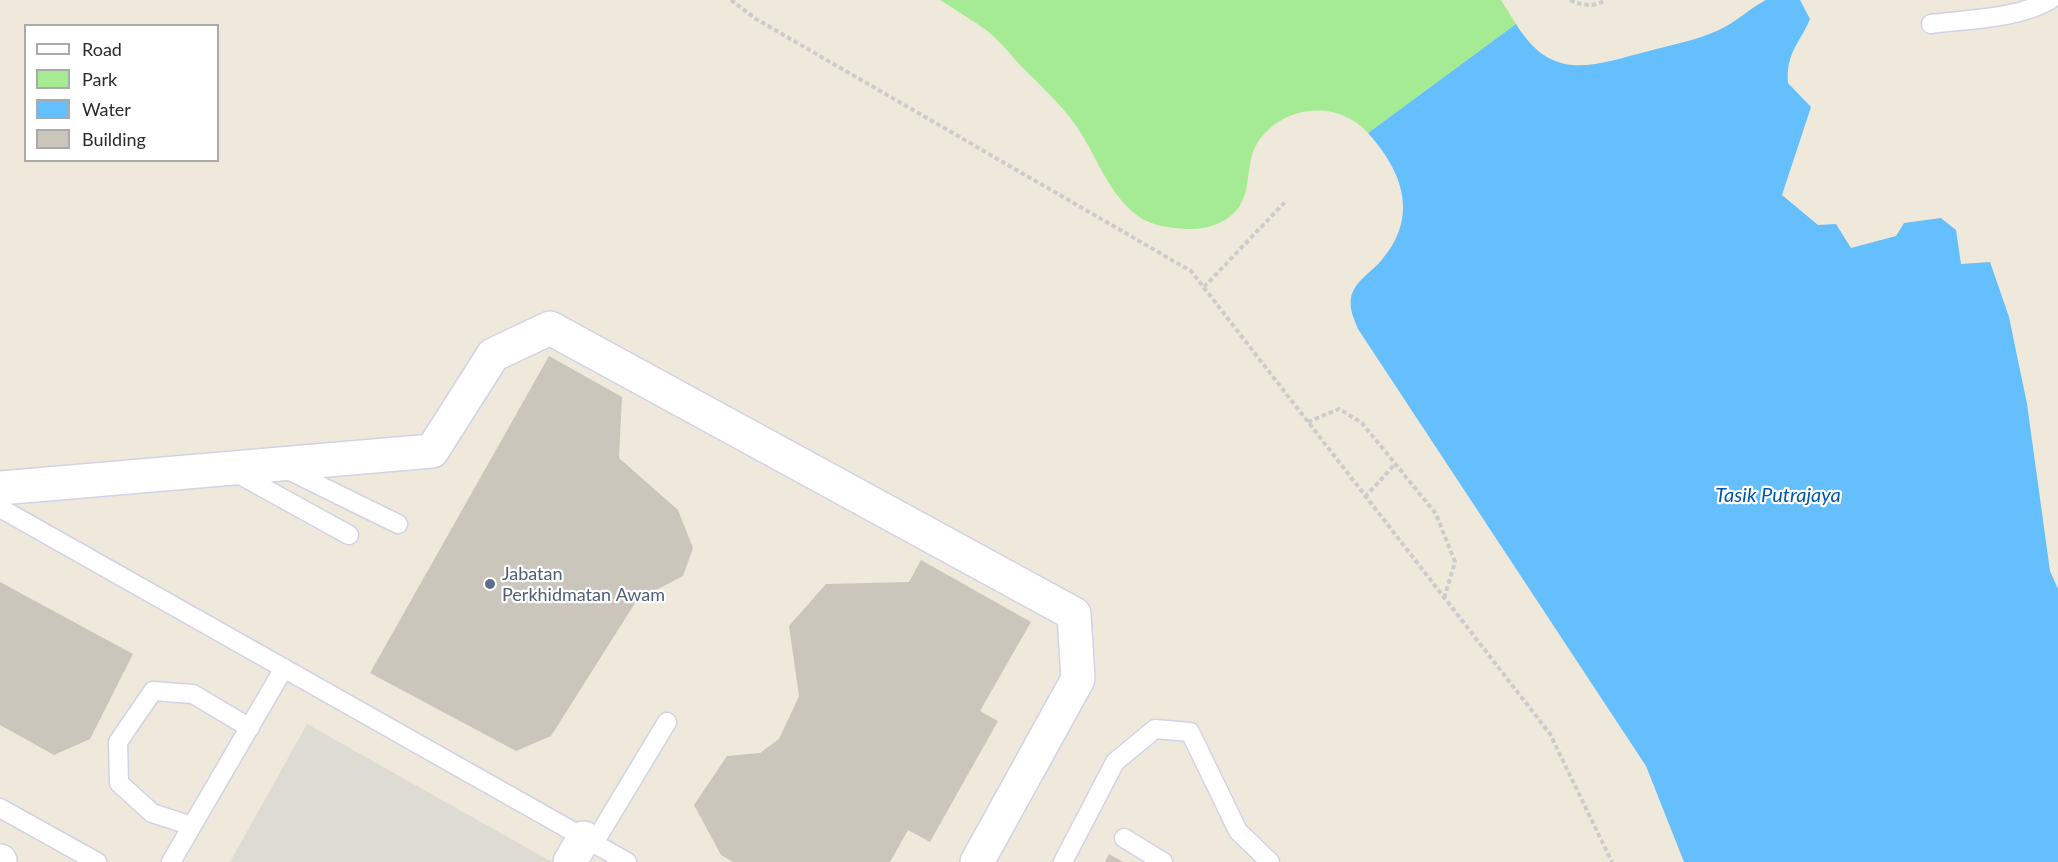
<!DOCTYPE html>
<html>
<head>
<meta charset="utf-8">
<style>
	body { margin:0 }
	#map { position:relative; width:2058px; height:862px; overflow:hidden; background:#efe9dc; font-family:Lato,sans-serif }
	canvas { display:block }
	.legend { position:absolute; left:24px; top:24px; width:195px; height:138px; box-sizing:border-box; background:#fff; border:2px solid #aaa; margin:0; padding:8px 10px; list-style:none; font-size:18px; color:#2b2b2b }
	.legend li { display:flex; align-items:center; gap:12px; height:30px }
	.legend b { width:30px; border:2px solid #aaa }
</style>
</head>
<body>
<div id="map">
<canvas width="2058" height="862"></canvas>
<ul class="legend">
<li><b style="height:8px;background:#fff"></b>Road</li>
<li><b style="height:16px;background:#a5eb93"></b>Park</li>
<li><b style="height:16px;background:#64bffc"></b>Water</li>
<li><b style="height:16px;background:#cac6bc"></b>Building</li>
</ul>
</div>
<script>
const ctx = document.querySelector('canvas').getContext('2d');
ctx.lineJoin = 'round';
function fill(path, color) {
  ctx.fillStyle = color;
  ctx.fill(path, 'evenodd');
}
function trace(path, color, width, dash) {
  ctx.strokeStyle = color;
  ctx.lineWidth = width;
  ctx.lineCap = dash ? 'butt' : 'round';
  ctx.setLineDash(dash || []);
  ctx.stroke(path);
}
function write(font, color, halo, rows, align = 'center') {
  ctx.font = font + ' Lato,sans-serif';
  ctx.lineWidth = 4.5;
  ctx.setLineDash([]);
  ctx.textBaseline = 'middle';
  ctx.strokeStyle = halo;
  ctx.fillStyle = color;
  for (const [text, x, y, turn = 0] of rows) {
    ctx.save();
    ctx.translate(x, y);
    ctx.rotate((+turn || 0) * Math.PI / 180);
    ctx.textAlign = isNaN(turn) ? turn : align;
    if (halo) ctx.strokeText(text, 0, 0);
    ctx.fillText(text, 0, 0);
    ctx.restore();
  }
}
const green = new Path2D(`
	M940,0H1501L1516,24L1368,133C1337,99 1283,105 1258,142C1245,162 1252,188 1239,207C1227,224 1205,230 1186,229C1171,228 1151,226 1138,216C1105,192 1094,146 1068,115C1054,98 1037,82 1021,66C1010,54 999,40 986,30C971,19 955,10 940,0Z`);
const plaza = new Path2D(`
	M307,724L552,862H230Z`);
const water = new Path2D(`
	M1766,0H1800L1810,19C1799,45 1786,52 1788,83L1811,107L1782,195L1818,225L1836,224L1851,248L1896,236L1904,223L1941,218L1956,230L1961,264L1990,262L2009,317L2027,404L2050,571L2058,589V862H1684L1646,766L1358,329C1354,319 1349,309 1351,298C1354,282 1370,273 1380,262C1420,217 1403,172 1368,133L1516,24C1553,84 1593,65 1649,51C1672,45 1697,40 1719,30C1736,22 1749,9 1766,0Z`);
const building = new Path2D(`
	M549,356L622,397L619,458L678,510L693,548L683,576L637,600L551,736L516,751L370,673Z
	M921,560L1031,622L980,711L998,721L930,842L908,830L890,862H733L721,855L694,805L727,756L760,753L779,739L799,696L789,626L826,584L909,582Z
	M0,582L133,654L90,739L54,755L0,725Z
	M1109,854L1123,862H1105Z`);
const path = new Path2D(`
	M731,0L756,19L1191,271L1550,734L1612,862
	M1570,0C1583,6 1593,7 1606,0
	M1204,287L1285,202
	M1308,422L1339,409L1362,423L1436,514L1455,562L1444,598
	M1365,497L1395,464`);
const lane = new Path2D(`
	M1931,24C1969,19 2017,19 2050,0
	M284,468L398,524
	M233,471L349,535
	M0,508L627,862
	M0,808L97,862
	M192,826L152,813L119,783L118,742L153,691L193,694L250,728
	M1124,838L1163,862
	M594,843L667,722
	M171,862L284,668
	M1063,862L1115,762L1155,729L1190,732L1238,831L1270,862`);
const street = new Path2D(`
	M0,488L432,451L493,355L550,328L1074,614L1078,679L977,862
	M0,861V862
	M570,862L584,838`);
const markers = [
	[490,584,6,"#5c6f8a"]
];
const serviceNames = [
	["Jabatan",502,574],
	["Perkhidmatan Awam",502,595]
];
const waterNames = [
	["Tasik Putrajaya",1778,496]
];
fill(green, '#a5eb93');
fill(plaza, '#dedbd4');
fill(water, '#64bffc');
fill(building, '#cac6bc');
trace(lane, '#d1d2e6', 21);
trace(street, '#d1d2e6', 36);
trace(path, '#ccc', 4, [4.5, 3]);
trace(lane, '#fff', 18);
trace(street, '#fff', 33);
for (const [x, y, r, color] of markers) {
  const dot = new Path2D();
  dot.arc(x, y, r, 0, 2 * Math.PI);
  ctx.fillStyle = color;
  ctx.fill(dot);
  trace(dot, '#fff', 2);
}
write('18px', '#4e5e75', '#fff', serviceNames, 'left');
write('italic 20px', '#0058ab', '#fff', waterNames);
</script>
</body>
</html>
